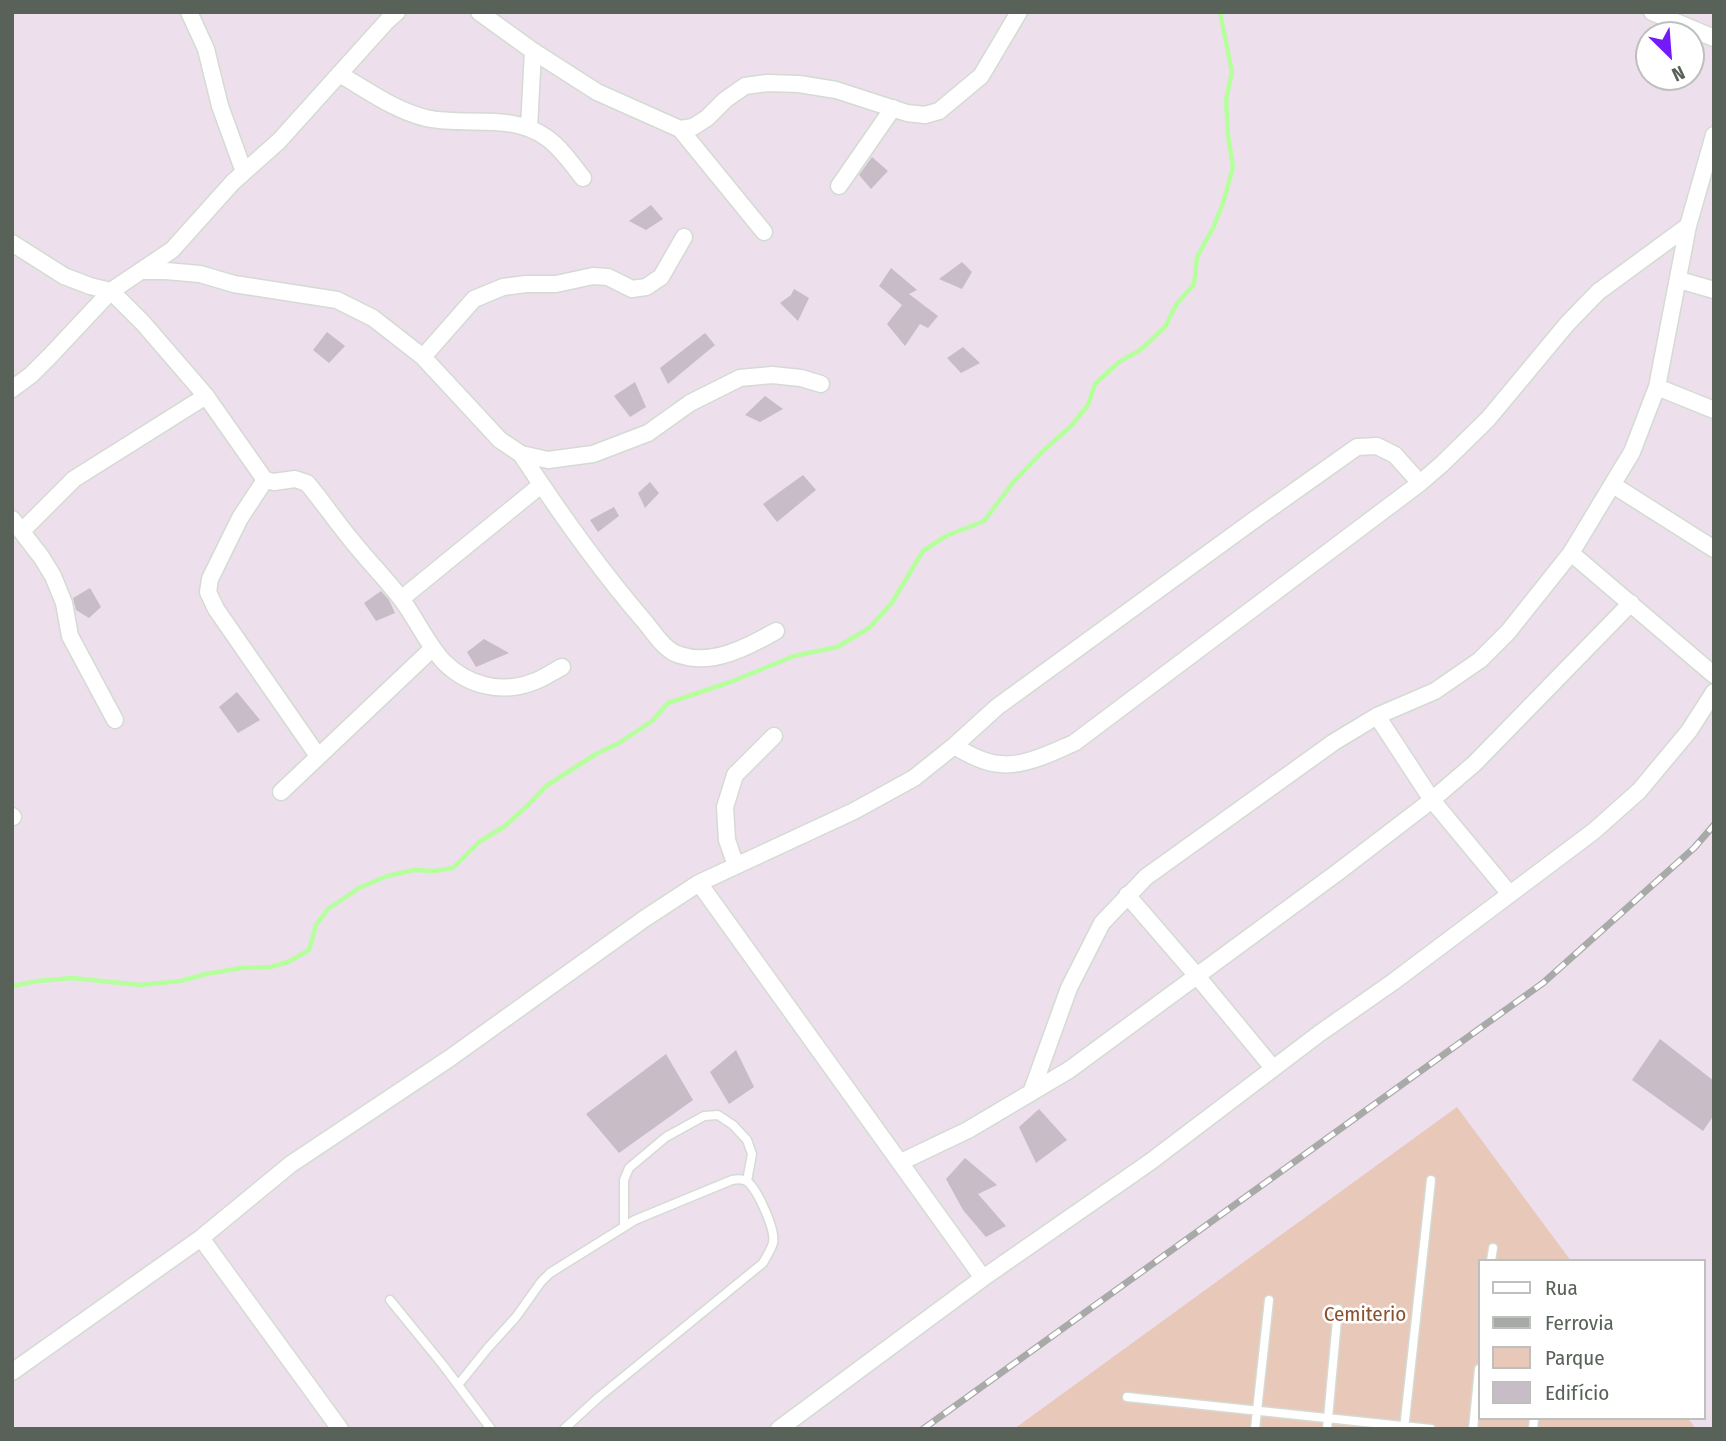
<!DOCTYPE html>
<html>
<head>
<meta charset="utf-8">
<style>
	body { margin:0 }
	#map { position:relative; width:1726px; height:1441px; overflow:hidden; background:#eddfec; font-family:"Fira Sans Condensed",sans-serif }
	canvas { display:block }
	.frame { position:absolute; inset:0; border:14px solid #596258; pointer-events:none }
	.legend { position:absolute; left:1478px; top:1259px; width:228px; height:161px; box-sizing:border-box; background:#fff; border:2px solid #bdc0bc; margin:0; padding:9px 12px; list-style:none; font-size:21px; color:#596258 }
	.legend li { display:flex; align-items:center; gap:14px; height:35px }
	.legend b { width:35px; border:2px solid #bdc0bc }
	.north { position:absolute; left:1635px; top:21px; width:70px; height:70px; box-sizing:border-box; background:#fff; border:2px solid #bdc0bc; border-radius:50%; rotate:155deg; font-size:19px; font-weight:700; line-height:28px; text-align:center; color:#596258 }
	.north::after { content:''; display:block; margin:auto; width:24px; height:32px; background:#741af8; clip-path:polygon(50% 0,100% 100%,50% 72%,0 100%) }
</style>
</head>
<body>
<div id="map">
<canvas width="1726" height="1441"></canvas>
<div class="frame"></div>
<ul class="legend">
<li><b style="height:9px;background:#fff"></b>Rua</li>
<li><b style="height:9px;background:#a7aaa7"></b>Ferrovia</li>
<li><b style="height:19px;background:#e8c8b9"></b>Parque</li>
<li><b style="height:19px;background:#c8bcc7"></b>Edifício</li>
</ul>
<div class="north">N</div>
</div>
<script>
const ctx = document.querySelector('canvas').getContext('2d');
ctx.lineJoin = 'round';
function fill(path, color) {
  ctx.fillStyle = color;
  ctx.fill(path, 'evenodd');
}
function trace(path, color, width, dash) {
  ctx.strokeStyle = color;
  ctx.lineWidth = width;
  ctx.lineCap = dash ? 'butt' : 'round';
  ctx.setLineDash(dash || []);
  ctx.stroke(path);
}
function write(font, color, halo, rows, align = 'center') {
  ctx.font = font + ' "Fira Sans Condensed",sans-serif';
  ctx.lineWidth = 5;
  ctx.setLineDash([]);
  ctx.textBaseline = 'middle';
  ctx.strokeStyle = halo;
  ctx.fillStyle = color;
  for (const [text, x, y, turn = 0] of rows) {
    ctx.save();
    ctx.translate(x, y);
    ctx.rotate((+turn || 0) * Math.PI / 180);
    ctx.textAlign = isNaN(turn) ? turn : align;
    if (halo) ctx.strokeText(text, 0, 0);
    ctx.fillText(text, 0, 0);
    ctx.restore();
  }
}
const green = new Path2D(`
	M1457,1107L1571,1261H1479V1418H1688L1696,1429H1014Z`);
const stream = new Path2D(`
	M12,986L38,981L72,978L140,985L180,981L206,974L241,968L270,967L288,962L309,950L316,925L328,909L359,888L387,876L415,870L434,871L453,868L479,842L505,826L528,805L546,786L596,754L619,743L652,721L668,703L733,681L794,656L837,647L869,628L891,604L923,551L946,536L984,521L1014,481L1044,450L1071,426L1088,405L1095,384L1119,362L1140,350L1165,327L1176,305L1194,284L1197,257L1213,228L1223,203L1233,167L1228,135L1226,100L1232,72L1220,12`);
const building = new Path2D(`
	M872,157L888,171L871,189L859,175Z
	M651,205L663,219L646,230L629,221Z
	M962,262L972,272L962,289L939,279Z
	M891,268L917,290L909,294L938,316L928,328L920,324L905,346L887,324L902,305L879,286Z
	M794,289L809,298L798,321L780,303L791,295Z
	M327,332L345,346L329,363L313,350Z
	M705,333L715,345L668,384L660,368Z
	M963,347L980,363L961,373L947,358Z
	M635,382L646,407L630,417L614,396Z
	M765,396L783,409L760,422L745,415Z
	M803,475L816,490L777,522L763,504Z
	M650,482L659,493L645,508L638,493Z
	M614,507L619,516L598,532L590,520Z
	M90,588L101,607L89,618L76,610L73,598Z
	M381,591L389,600L395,613L376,621L364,603Z
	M484,639L509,653L476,667L467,652Z
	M237,692L260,720L238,733L219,707Z
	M1660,1039L1714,1081V1115L1703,1131L1632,1080Z
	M736,1050L754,1087L729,1104L710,1072Z
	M666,1054L693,1100L619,1153L586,1114Z
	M1039,1109L1067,1140L1036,1163L1019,1127Z
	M965,1158L997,1185L978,1194L1006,1226L986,1237L963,1210L946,1179Z`);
const lane = new Path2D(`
	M624,1227V1180L629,1168L666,1137L704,1116L718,1115L733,1125L747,1140L752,1154L747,1181
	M1491,1261L1493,1248
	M390,1300L443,1365L491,1429
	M458,1385L487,1349L516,1317L541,1282L550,1273L635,1220L732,1180C737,1179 743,1178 748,1182C758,1191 776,1230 773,1243C771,1250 766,1257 763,1263L599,1397L564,1429
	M1127,1397L1431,1429
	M1255,1429L1269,1300
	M1327,1429L1338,1309
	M1404,1429L1431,1180
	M1473,1429L1479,1369
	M1533,1429L1534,1418`);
const street = new Path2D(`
	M189,12L206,49L220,106L244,172
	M479,12L533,51L597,92L680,129L693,127L707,118L725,100L745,86L767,83L799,84L836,90L907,113L925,115L939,111L981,76L1019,12
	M1652,12L1714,38
	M339,74C366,89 395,111 426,118C465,127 512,112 547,138C561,148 572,164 583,178
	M529,128L533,51
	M680,129L764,232
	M839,186L893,108
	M12,243L64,276L90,286L111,291L143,323L206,396L265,480L274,482L295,479L307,483C323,502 337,523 353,542C369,562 387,580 402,600C417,620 427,644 444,662C468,686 502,694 533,682C543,679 552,672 562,667
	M141,271H166L200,274L234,284L337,300L373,318L423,357L500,440L521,454L548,460L593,454L648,433L690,403L740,378L772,375L801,378L821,384
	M1679,280L1714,290
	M423,357L474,299L503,287L526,284H556L593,276L608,277L632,289L646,287L661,277L684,237
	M1657,387L1714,410
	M12,389L31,375L50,356L111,291L172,250L233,182L279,141L387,21L397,12
	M521,454C559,512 600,570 645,622C655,634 665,651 680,655C712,666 748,647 776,631
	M265,480L240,518L210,579L208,592L216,609L318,756
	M1613,485L1714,549
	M12,519L42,558L53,576L64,603L70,636L115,720
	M22,531L74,479L206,396
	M1571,553L1714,675
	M401,599L541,485
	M1377,716L1432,800L1509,893
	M954,746C968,754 984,763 1000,764C1024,767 1053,752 1074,743L1420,483L1442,464L1488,419L1567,324L1598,292L1688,226
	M281,792L433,648
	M12,816L13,817
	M736,866L727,840L725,807L735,775L774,736
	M699,883L983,1278
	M1127,895L1197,976L1273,1068
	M1031,1093L1069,988L1102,923L1146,877L1334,742L1377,716L1435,691L1480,660L1508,632L1571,553L1632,452L1657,387L1688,226L1714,135
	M901,1162L968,1130L1069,1070L1338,872L1432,800L1475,763L1631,603
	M201,1238L340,1429
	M12,1372L201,1238L291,1164L450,1058L644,919L699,883L854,811L914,778L954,746L997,707L1254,520L1357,447L1377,446L1395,455L1420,483
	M779,1429L983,1278L1150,1162L1320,1033L1393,982L1594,831L1639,791L1689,731L1714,692`);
const rail = new Path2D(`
	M923,1429L1543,983L1694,848L1714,825`);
const parkNames = [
	["Cemiterio",1365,1315]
];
fill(green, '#e8c8b9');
trace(stream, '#b5ff9d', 4.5);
fill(building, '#c8bcc7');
trace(lane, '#d3dbd3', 11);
trace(street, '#d3dbd3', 19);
trace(lane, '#fff', 8);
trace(street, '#fff', 16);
trace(rail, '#a7aaa7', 7);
trace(rail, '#fff', 4.5, [13]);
write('21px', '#8c512e', '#fff', parkNames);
</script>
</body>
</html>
